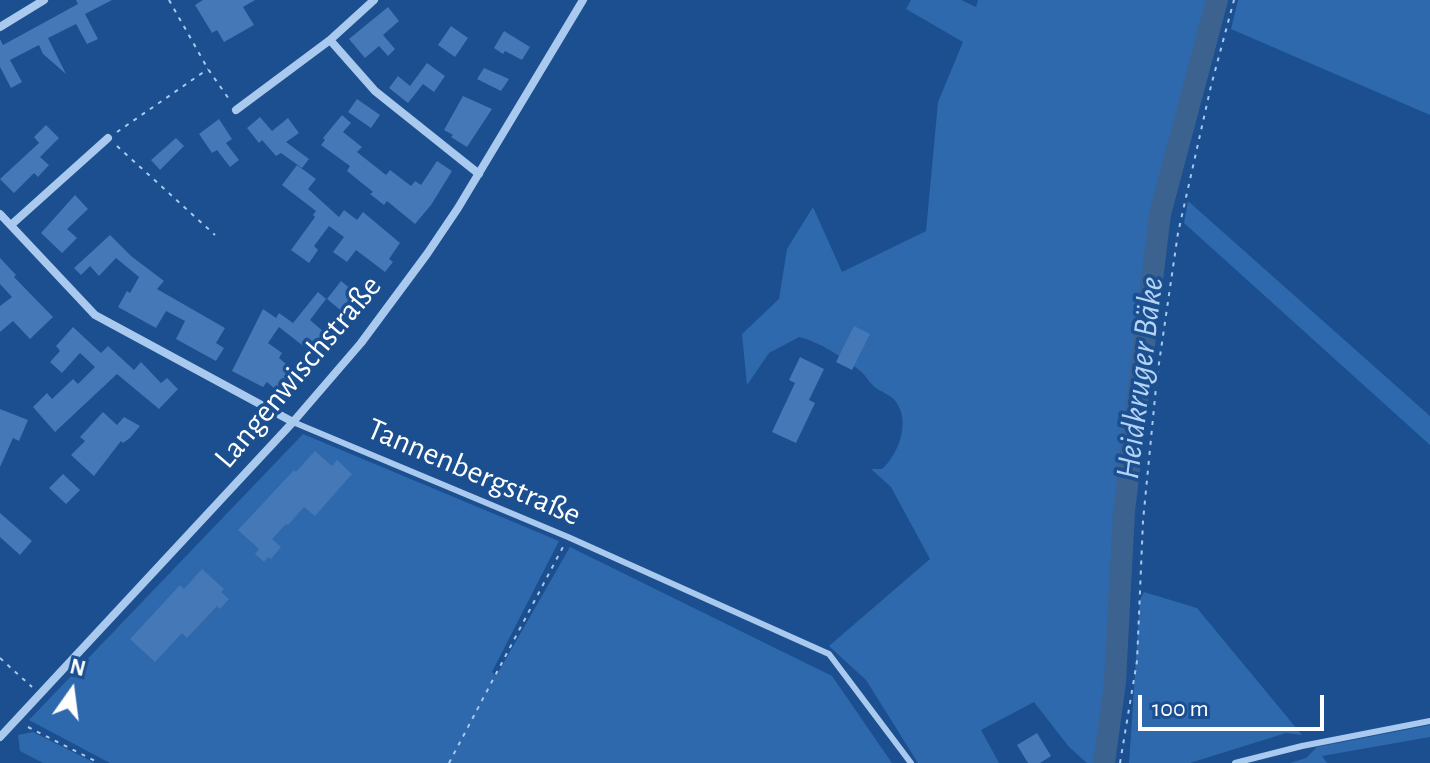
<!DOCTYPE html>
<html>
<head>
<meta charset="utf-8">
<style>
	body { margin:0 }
	#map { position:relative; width:1430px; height:763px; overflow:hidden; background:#1b4f8f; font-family:"Alegreya Sans",sans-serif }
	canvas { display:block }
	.north { position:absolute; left:32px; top:651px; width:80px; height:80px; -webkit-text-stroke:6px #1b4f8f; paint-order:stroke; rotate:14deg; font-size:22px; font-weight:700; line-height:32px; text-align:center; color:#fff }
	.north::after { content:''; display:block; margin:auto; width:28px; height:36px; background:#fff; clip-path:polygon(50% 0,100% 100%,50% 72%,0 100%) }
	.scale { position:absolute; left:1138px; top:695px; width:186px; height:36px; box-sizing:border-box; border:4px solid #fff; border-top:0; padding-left:10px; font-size:24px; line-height:28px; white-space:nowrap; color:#fff; -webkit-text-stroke:6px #1b4f8f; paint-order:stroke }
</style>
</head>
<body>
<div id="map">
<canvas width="1430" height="763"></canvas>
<div class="north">N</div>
<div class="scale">100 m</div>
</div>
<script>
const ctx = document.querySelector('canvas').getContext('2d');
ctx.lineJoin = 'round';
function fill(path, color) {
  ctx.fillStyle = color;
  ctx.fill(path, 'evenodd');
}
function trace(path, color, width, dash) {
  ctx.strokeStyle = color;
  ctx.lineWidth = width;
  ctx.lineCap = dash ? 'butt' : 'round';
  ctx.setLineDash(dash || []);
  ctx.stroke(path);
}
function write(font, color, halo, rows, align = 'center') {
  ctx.font = font + ' "Alegreya Sans",sans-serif';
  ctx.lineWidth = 7;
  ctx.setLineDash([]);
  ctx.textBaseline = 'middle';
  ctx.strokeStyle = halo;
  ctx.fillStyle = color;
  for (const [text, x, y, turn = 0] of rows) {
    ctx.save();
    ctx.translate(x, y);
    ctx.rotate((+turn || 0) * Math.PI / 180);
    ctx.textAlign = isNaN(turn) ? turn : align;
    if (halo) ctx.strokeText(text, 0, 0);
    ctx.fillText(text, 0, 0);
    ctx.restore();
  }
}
const green = new Path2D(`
	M911,0H961L976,7L978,0H1215L1159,214L1123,513L1114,683L1104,763H1087L1069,747L1034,702L981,730L999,763H918L866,680L829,646L930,559L891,487L871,469H882C898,455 911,422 896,402C892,396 882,392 876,388C869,383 866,375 859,370C842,357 820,342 799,337L769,353L747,385L742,334L779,299L787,249L813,207L842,272L926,231L938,102L963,42L906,9Z
	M1238,0H1430V115L1231,29Z
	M1188,201L1430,416V445L1184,223Z
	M303,434L559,541L492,672L496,676L570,547L832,676L892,763H110L29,720Z
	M1144,592L1197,608L1302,735L1286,733L1190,763H1129L1140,600Z
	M1430,725V737L1322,756L1327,763H1290L1306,758L1317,747Z
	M33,732L95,763H43L20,751L18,735Z`);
const river = new Path2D(`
	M1104,763L1115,682L1124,511L1160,214L1217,0`);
const building = new Path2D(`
	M76,0H112L85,14L98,39L87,44L76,24L48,38L66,74L43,54L39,45L10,60L22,82L11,88L0,67V39L3,45L78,4Z
	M203,0H255L243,7L254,25L224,42L217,30L212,33L195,5Z
	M388,7L399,21L383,35L395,49L388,56L379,46L365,58L349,39Z
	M451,26L468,38L455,57L438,45Z
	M504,31L530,47L522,60L505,51L503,54L494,48Z
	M427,63L445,76L434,92L423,84L408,103L389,88L398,76L410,86Z
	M484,68L509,79L501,91L477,79Z
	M463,96L492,109L467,147L451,137L453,135L444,130Z
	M357,99L380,115L371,128L348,112Z
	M342,115L351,123L343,132L362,147L357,152L386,175L390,170L411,186L415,181L421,185L437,161L452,171L431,205L415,224L387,201L384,205L370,194L373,192L347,171L350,166L321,145L325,140L323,138Z
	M260,117L272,131L288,118L299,133L286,142L309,159L302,168L281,153L276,156L262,140L259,143L247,128Z
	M219,119L232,139L226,143L239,160L230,167L217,150L212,153L199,134Z
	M46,125L59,138L40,157L49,165L38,177L34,173L14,193L0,179L39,143L34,137Z
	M176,138L184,146L160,170L151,160Z
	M297,165L316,179L308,189L339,217L344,210L357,220L363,212L400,243L389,259L393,262L385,272L356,250L347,262L333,252L344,237L329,226L314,246L318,250L309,263L291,250L315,217L313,215L316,211L282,185Z
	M75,195L88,209L67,229L77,238L62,253L41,233Z
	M110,235L131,256L164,281L157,289L225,328L216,343L224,348L216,361L176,339L185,321L166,311L156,328L118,307L127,291L130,293L139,277L116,258L99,276L90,266L81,275L74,268Z
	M0,258L16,275L14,277L53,317L30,339L13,321L0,332V306L12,297L0,284Z
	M341,281L363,299L349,317L327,299Z
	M318,292L326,299L310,320L331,338L316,356L279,327L268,343L282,353L279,358L301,377L284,397L267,382L263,387L232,371L263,309L276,318L279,313L293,323Z
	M854,326L870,334L852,370L836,362Z
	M73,327L101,353L108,346L134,370L141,362L161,383L167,378L178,389L159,409L117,374L55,432L33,407L47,393L52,399L73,379L78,384L95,367L80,353L62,373L50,362L60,351L56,346Z
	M800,357L824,369L809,400L815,403L796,443L772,432L795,383L789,380Z
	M0,409L28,420L19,441L13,438L0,467Z
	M103,412L117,425L124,417L140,426L130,438L123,443L121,441L94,476L71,455L85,441L80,437Z
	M315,451L332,466L337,460L352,474L315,516L304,507L288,525L286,524L272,539L281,547L271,559L268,557L264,562L255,554L259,549L238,530L294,470L296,472Z
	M63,474L80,490L66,504L49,488Z
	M0,513L32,541L20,555L0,537Z
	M202,569L224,589L221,592L229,599L220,609L217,606L187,638L182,633L155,662L130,639L180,585L184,589Z
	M1037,733L1051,756L1040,763H1028L1017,745Z`);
const path = new Path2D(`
	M169,0L208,69L231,102
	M117,132L208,69
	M117,146L215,235
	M0,658L32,687
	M28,727L99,763
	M449,763L564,545
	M1120,763L1137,661L1143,521L1157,377L1178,233L1211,86L1234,0`);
const lane = new Path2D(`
	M293,422L568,537L829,654L911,763
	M1235,763L1302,746L1430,721`);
const street = new Path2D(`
	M0,27L44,0
	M330,40L375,91L479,174
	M236,110L330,40L374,0
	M0,214L95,315L293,422
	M11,225L108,138
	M0,737L293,422L361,343L427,254L458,208L583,0`);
const streetNames = [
	["Langenwischstraße",298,372,-50],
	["Tannenbergstraße",474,472,23]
];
const waterNames = [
	["Heidkruger Bäke",1140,378,-83]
];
fill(green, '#2e69ad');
trace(river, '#3c6290', 22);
fill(building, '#4478b7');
trace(path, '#a9c9ee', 2, [4, 6]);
trace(lane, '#a9c9ee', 6);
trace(street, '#a9c9ee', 8);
write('32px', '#fff', '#1b4f8f', streetNames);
write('italic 34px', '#b5d3f5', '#1b4f8f', waterNames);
</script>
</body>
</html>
